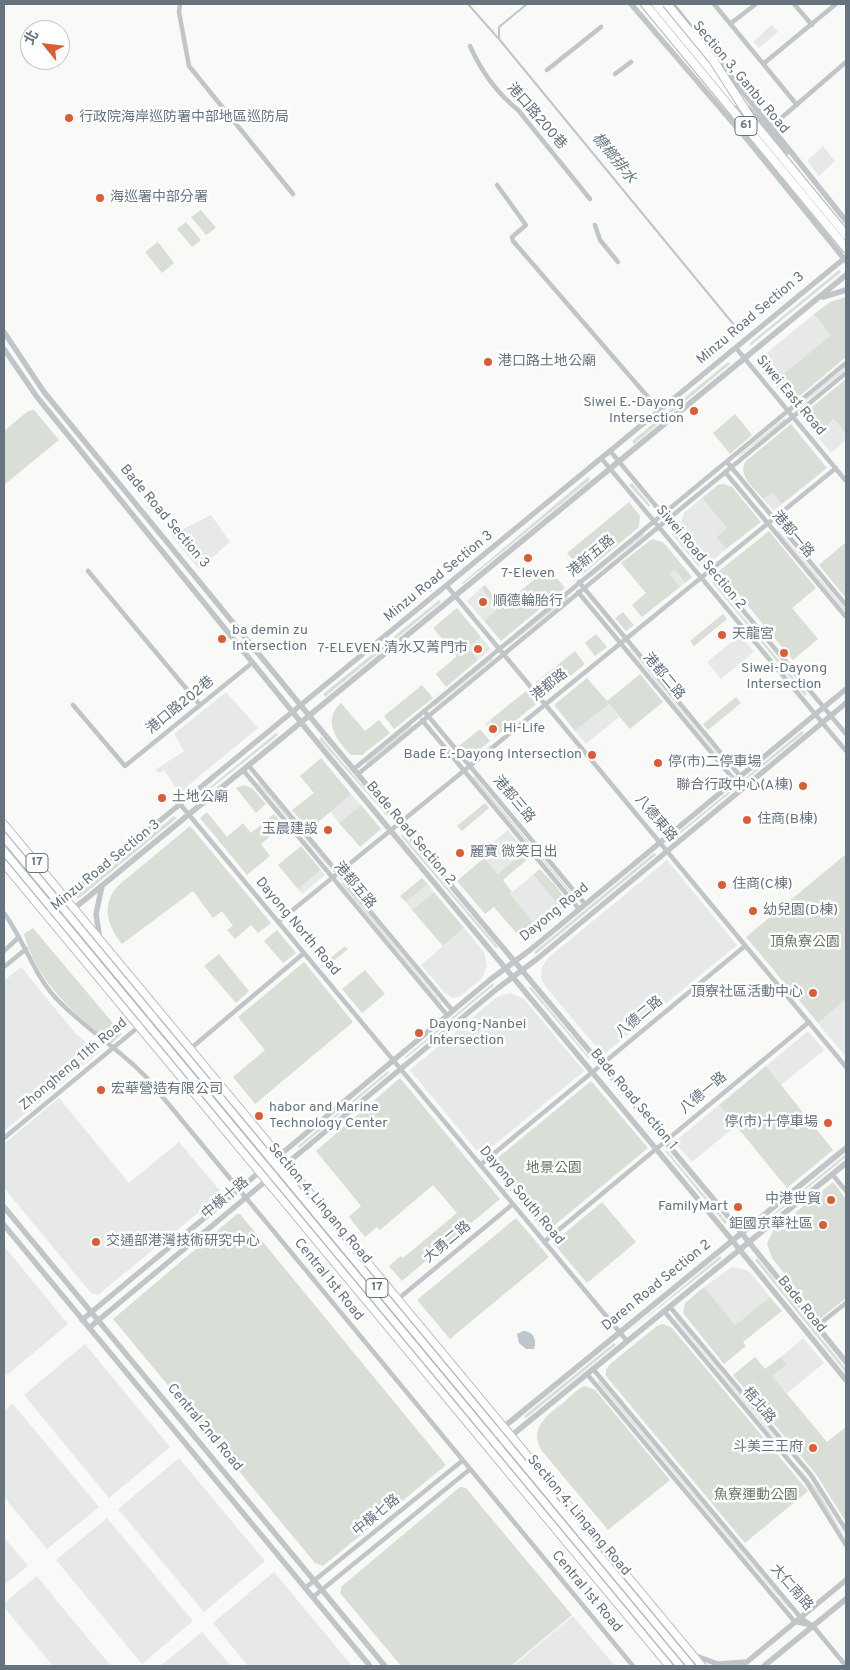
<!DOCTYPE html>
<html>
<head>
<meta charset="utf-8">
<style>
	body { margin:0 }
	#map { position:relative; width:850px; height:1670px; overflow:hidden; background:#f9f9f7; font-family:Overpass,"Noto Sans TC",sans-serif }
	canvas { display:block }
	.frame { position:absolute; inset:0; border:5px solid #667480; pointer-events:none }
	.north { position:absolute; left:20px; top:20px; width:50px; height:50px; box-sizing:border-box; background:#fff; border:1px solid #c2c7cc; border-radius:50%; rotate:299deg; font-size:14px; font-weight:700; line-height:20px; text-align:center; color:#667480 }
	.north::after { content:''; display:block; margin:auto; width:18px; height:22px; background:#db5d35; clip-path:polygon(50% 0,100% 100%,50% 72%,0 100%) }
</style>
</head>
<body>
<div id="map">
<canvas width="850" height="1670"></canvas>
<div class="frame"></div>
<div class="north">北</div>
</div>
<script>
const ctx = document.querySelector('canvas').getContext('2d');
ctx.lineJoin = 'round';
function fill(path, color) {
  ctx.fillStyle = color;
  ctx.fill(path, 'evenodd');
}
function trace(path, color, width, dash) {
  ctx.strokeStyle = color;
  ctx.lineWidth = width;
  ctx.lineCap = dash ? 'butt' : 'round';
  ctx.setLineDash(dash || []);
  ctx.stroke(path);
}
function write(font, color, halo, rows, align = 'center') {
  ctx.font = font + ' Overpass,"Noto Sans TC",sans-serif';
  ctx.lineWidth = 5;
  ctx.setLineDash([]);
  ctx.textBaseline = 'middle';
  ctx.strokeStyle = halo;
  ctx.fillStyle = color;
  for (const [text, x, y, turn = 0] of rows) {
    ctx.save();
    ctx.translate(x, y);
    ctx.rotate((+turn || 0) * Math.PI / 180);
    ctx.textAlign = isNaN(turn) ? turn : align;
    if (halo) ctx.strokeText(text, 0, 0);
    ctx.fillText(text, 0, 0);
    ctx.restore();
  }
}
const built = new Path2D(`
	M772,25L778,32L759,48L753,42Z
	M823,146L835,161L819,176L807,161Z
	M814,314L831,335L773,383L756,362Z
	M834,419L846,434V440L831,453L816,435Z
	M772,491L782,504L774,511L763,499Z
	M702,498L727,528L716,537L726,549L711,562L681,523L684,513Z
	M211,515L230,542L199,569L171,535Z
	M675,570L685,583L680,587L670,574Z
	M481,588L498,609L484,621L467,601Z
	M740,635L754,652L721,679L707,662Z
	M481,637L491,649L478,660L468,647Z
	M226,692L258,728L179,793L164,770L159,773L155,770L184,751L174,734Z
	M609,704L619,717L586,744L575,731Z
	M490,720L500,733L495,737L485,724Z
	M351,794L361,805L339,823L330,811Z
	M508,830L525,851L498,874L480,853Z
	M667,860L737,945L603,1055L545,986L541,978L542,967L548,958Z
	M321,870L325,875L302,894L298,889Z
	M533,875L564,912L541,932L510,894Z
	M428,884L434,892L412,910L406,902Z
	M464,928L484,952L487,966L482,978L461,996L453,998L446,994L421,965Z
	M21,967L76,1034L99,1052L4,1131V981Z
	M510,993L524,999L584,1071L481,1156L410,1070L497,997Z
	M846,999V1057L818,1023Z
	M808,1031L824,1050L781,1085L766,1066Z
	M59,1098L129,1183L179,1142L222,1193L98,1295L91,1293L4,1188V1144Z
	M719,1105L736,1126L692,1162L674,1142Z
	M4,1246L68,1324L7,1375L4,1371Z
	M732,1267L744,1269L750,1272L770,1297L735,1325L704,1287Z
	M803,1338L824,1363L786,1394L772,1376L786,1364L781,1357Z
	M85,1344L170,1447L109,1498L24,1395Z
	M13,1404L99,1507L47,1549L4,1497V1411Z
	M179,1458L265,1561L204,1612L118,1509Z
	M107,1518L193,1621L142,1664L56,1560Z
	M4,1537L28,1566L4,1585Z
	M274,1572L352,1666H248L213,1623Z
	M37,1576L66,1612L111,1666H53L4,1607V1603Z
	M573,1616L615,1666H513Z
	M202,1632L231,1666H160Z`);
const green = new Path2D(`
	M201,210L216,228L206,235L191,217Z
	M186,222L201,240L192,247L177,229Z
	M158,242L174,263L162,273L145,252Z
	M839,270L841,272L750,346V343Z
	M846,297V357L790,404L773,383L831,335L814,314L830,302Z
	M728,362L730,364L634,444L632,441Z
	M846,367V369L796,409V408Z
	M846,379V434L834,419L816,435L801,416Z
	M34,410L59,440L4,485V431L28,411Z
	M735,414L752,435L730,454L713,433Z
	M785,418V420L737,458V457Z
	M791,424L827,468L782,504L772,492L763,499C755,488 736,475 746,461Z
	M588,477L590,480L463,584H461Z
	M632,483L650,505L649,507L629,485Z
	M724,484L732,487L761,522L726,549L716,537L727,528L702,498L718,485Z
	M629,502L640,516L639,527L584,573L567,553Z
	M777,529L846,610V612L777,530Z
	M769,531L816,588L792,608L818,639L793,660L719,571Z
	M643,533L644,535L589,579L590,577Z
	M672,534H674L699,564V567Z
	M652,539L663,542L692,577L685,583L675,570L670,574L680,587L642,617L632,605L646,593L621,563Z
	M846,542V598L819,565Z
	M548,568L565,588L501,641L484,621L498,609L481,588L485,585L502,606Z
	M712,582H714L807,694L805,696Z
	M567,596L568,598L509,645V644Z
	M439,600L441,602L325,697L323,694Z
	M457,608L481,637L468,647L478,660L446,687L436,674L457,656L433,628Z
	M623,612L634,625L626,631L615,618Z
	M723,614L727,619L694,646L690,641Z
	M596,634L607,647L595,656L585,643Z
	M630,649H631L730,769H729Z
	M575,651L585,664L546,696L535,683Z
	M492,658L493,659L434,707V706Z
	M640,674L663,702L630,729L609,704L575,731L554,705L587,678L607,701Z
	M422,685L433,698L394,729L384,716Z
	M526,691L536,704L500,733L490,720Z
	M736,697L741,703L708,730L703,724Z
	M341,703L365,731L379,720L390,733L362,755H351C336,740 322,720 341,703Z
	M411,725L412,726L366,764V762Z
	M480,729L490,741L469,758L459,746Z
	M802,731L804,733L671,841V839Z
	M276,733L278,735L193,803V801Z
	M321,737L389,817V818L319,739Z
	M321,758L351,794L309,830L292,810L314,793L300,776Z
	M474,776L574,896V898L473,777Z
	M259,782L329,866V867L258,783Z
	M243,785L252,788L266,804L256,813L236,788Z
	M485,803L489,808L462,831L457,826Z
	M361,805L381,829L360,847L339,823Z
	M207,812L227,837L243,823L251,833L274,814L283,825L261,844L270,856L247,875L200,818Z
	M174,816L177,818L78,899L76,896Z
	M190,826L271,923L258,933L251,925L235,939L227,930L233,926L222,911L213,918L193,891L122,944C107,925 100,903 120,884Z
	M402,834L498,947L496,948L401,836Z
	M301,846L321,870L298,889L278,865Z
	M525,851L530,857L503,880L512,892L510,894L541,932L525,943L494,907L485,914L457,881L484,858L498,874Z
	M654,853L656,855L536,954L534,952Z
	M846,854V999L818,1023L746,937Z
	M540,869C549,880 572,898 564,912L533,875Z
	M422,878L428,884L406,902L400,896Z
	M341,883H343L442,1003H441Z
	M434,892L464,928L443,946L412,910Z
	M33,928L122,1034L112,1043C75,1015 36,981 24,934Z
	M277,930L296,953L283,963L264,941Z
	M345,946L348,949L325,968L322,965Z
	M219,954L249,991L236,1003L204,966Z
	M304,962L353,1022L255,1104L233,1077L265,1050L238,1017Z
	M365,970L385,994L362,1013L342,989Z
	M493,983L494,985L405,1059V1057Z
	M531,987L589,1057V1059L529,988Z
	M766,1066L833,1150L787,1188L719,1105Z
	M388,1071L389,1073L299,1148L298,1146Z
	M400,1078L500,1199L402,1281L389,1266L401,1256L403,1258L457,1213L433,1185L380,1230L377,1227L365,1237L349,1217L361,1206L316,1151Z
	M591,1081L648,1148L545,1233L489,1165Z
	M665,1151H667L727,1222L725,1224Z
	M846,1154V1157L762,1225L761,1224Z
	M833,1182L846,1199V1298L820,1319L772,1258L767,1243L773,1231Z
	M602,1202L636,1242L587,1283L553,1243Z
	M237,1214H240L446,1465L323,1566L315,1563L113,1319Z
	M516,1218L549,1257L450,1339L417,1300Z
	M720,1256L722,1258L631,1330L632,1329Z
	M757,1258L846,1369V1373L755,1260Z
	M704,1287L735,1325L770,1297L782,1311L743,1342L746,1346L724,1364L683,1313L685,1303Z
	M675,1319H676L777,1440H776Z
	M663,1324L672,1328L808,1491L745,1543L606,1376V1370L610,1364L657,1326Z
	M614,1343L616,1345L526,1418L524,1416Z
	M755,1357L765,1369L781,1357L787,1364L772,1376L827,1442L846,1427V1522L816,1474L733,1375Z
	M599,1381L788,1607V1608L598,1382Z
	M585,1386L595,1390L670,1480L608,1530L542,1451C528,1429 547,1415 563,1403C570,1397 577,1389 585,1386Z
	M801,1470L818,1491L846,1539Z
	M460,1487L466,1488L572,1615L511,1666H401L340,1593L342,1586Z`);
const water = new Path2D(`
	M523,1331C534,1331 537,1341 534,1349H526L519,1343L517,1334Z`);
const pier = new Path2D(`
	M4,1651L17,1666H4Z`);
const stream = new Path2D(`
	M468,4L498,38
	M527,4L499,27V39L739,331`);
const minor = new Path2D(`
	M180,4L179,12L189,66L293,194
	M714,4L797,105
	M794,4L812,25
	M730,24L756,4
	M470,46C481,71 497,93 518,110L590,199
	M763,64L836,4
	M547,70L601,27
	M615,74L631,62
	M772,126L846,62
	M497,185L526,225L512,237L513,241L660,411
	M595,225L600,240L618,262
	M736,348L846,481
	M611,452L846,734
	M602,459L846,751
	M727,462L846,605
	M725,472L846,617
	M88,571L200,705
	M579,582L740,776
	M447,586L846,1067
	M578,592L735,781
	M73,705L125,766L252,663
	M424,711L585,904
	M422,720L579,909
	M249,766L453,1011
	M354,769L846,363
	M243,770L447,1015
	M358,774L846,373
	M180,804L627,1341
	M4,913C23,939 33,972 54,996C82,1027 118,1047 147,1078L633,1666
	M278,922L836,468
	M4,951L19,937
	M4,967L26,949
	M190,1049L304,953
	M4,1138L159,1010
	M480,1165L745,946
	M832,1174L846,1191
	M544,1242L809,1022
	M398,1299L513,1204
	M670,1307L811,1475L846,1530
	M664,1311L806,1481L846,1545
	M817,1326L846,1303
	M593,1369L801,1618L813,1626L846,1666
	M587,1374L795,1622L810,1625
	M305,1588L462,1461
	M313,1597L469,1470`);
const tertiary = new Path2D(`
	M631,4L751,144L846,261
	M661,4L715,68
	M672,4L692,29
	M712,53L846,221
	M748,108L787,152
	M823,297L846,290
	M4,332L44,392L330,741L731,1220L846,1362
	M4,349L37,397L321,747L722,1228L846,1380
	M50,911L846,257
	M54,925L846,275
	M100,940L96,914L102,886
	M4,1207L385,1666
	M4,1225L370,1666
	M82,1320L491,979L530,950L846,689
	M89,1328L498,988L537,959L846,703
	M484,1443L846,1148
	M495,1449L846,1163
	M693,1655L718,1664L747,1662
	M742,1666L846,1580
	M764,1666L846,1599`);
const primary = new Path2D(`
	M4,824L702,1666
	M4,837L691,1666
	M4,851L680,1666
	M4,864L669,1666`);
const trunk = new Path2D(`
	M645,4L846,248
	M656,4L737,102
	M749,117L846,235`);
const trunkBridge = new Path2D(`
	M667,4L713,60L753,122`);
const markers = [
	[69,118,5,"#db5d35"],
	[100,198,5,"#db5d35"],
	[488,362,5,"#db5d35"],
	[694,411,5,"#db5d35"],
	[528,558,5,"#db5d35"],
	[483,602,5,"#db5d35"],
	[722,635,5,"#db5d35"],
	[222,639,5,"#db5d35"],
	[478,649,5,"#db5d35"],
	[784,653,5,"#db5d35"],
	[493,729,5,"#db5d35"],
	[592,755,5,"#db5d35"],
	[658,763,5,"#db5d35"],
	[803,786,5,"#db5d35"],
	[162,798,5,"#db5d35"],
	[747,820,5,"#db5d35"],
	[328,830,5,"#db5d35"],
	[460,853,5,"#db5d35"],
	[722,885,5,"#db5d35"],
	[753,911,5,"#db5d35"],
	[813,993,5,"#db5d35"],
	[419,1033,5,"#db5d35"],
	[101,1090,5,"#db5d35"],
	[259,1116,5,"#db5d35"],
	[828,1123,5,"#db5d35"],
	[831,1200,5,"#db5d35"],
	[738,1207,5,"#db5d35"],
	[823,1225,5,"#db5d35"],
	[96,1242,5,"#db5d35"],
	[813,1448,5,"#db5d35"]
];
const shields = [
	[746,126,22],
	[37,863,22],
	[377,1288,22]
];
const shieldNames = [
	["61",746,126],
	["17",37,863],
	["17",377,1288]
];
const streetNames = [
	["Section 3, Ganbu Road",740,78,50],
	["港口路200巷",536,117,49],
	["Minzu Road Section 3",751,319,-40],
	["Siwei East Road",790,396,50],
	["Bade Road Section 3",164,517,50],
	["港都一路",792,535,50],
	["港新五路",592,557,-40],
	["Siwei Road Section 2",700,558,50],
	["Minzu Road Section 3",439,577,-39],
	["港都二路",663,677,50],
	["港都路",550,686,-39],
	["港口路202巷",181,706,-39],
	["港都三路",513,800,50],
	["八德東路",655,819,50],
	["Bade Road Section 2",410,834,50],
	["Minzu Road Section 3",106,866,-39],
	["港都五路",354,886,50],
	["Dayong Road",555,913,-39],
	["Dayong North Road",297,927,50],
	["八德二路",640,1018,-40],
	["Zhongheng 11th Road",74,1065,-40],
	["八德一路",704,1094,-40],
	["Bade Road Section 1",633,1100,50],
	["Dayong South Road",521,1196,50],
	["中橫十路",226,1199,-40],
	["Section 4, Lingang Road",319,1204,50],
	["大勇二路",448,1243,-40],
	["Central 1st Road",328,1280,51],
	["Daren Road Section 2",657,1286,-39],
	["Bade Road",801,1305,51],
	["梧北路",758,1406,50],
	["Central 2nd Road",204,1428,50],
	["中橫七路",377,1516,-39],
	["Section 4, Lingang Road",578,1516,50],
	["大仁南路",791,1588,49],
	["Central 1st Road",586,1592,50]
];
const poiNames = [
	["行政院海岸巡防署中部地區巡防局",79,118],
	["海巡署中部分署",110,198],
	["港口路土地公廟",498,362],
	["Siwei E.-Dayong",684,403,"right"],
	["Intersection",684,419,"right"],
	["7-Eleven",528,574,"center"],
	["順德輪胎行",493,602],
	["ba demin zu",232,631],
	["Intersection",232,647],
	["天龍宮",732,635],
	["7-ELEVEN 清水又菁門市",468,649,"right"],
	["Siwei-Dayong",784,669,"center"],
	["Intersection",784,685,"center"],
	["Hi-Life",503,729],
	["Bade E.-Dayong Intersection",582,755,"right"],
	["停(市)二停車場",668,763],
	["聯合行政中心(A棟)",793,786,"right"],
	["土地公廟",172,798],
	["住商(B棟)",757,820],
	["玉晨建設",318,830,"right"],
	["麗寶 微笑日出",470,853],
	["住商(C棟)",732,885],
	["幼兒園(D棟)",763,911],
	["頂寮社區活動中心",803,993,"right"],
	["Dayong-Nanbei",429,1025],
	["Intersection",429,1041],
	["宏華營造有限公司",111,1090],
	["habor and Marine",269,1108],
	["Technology Center",269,1124],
	["停(市)十停車場",818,1123,"right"],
	["中港世貿",821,1200,"right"],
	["FamilyMart",728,1207,"right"],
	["鉅國京華社區",813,1225,"right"],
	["交通部港灣技術研究中心",106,1242],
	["斗美三王府",803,1448,"right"]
];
const parkNames = [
	["頂魚寮公園",805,943],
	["地景公園",554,1169],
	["魚寮運動公園",756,1496]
];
const waterNames = [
	["槺榔排水",613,159,51]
];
fill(built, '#e7e8e8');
fill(green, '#d9ded6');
fill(water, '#bcc6cb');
fill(pier, '#f9f9f7');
trace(stream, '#bcc6cb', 2);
trace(primary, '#b4b9bd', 9);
trace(trunk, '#b4b8bb', 10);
trace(minor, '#c0c5c8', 4.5);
trace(tertiary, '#c0c5c8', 5.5);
trace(primary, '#fff', 7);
trace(trunk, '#fff', 8);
trace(trunkBridge, '#b4b8bb', 10, []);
trace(trunkBridge, '#fff', 8);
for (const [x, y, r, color] of markers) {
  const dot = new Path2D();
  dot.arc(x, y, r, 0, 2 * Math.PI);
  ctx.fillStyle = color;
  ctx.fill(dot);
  trace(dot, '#fff', 2);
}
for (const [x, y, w] of shields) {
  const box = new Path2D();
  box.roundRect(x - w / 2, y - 9.5, w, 19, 4);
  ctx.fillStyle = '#fff';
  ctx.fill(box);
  trace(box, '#667480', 1);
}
write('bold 12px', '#667480', null, shieldNames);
write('14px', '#667480', '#fff', streetNames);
write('14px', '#667480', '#fff', poiNames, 'left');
write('14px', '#677964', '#fff', parkNames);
write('italic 15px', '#667a81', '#fff', waterNames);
</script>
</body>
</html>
